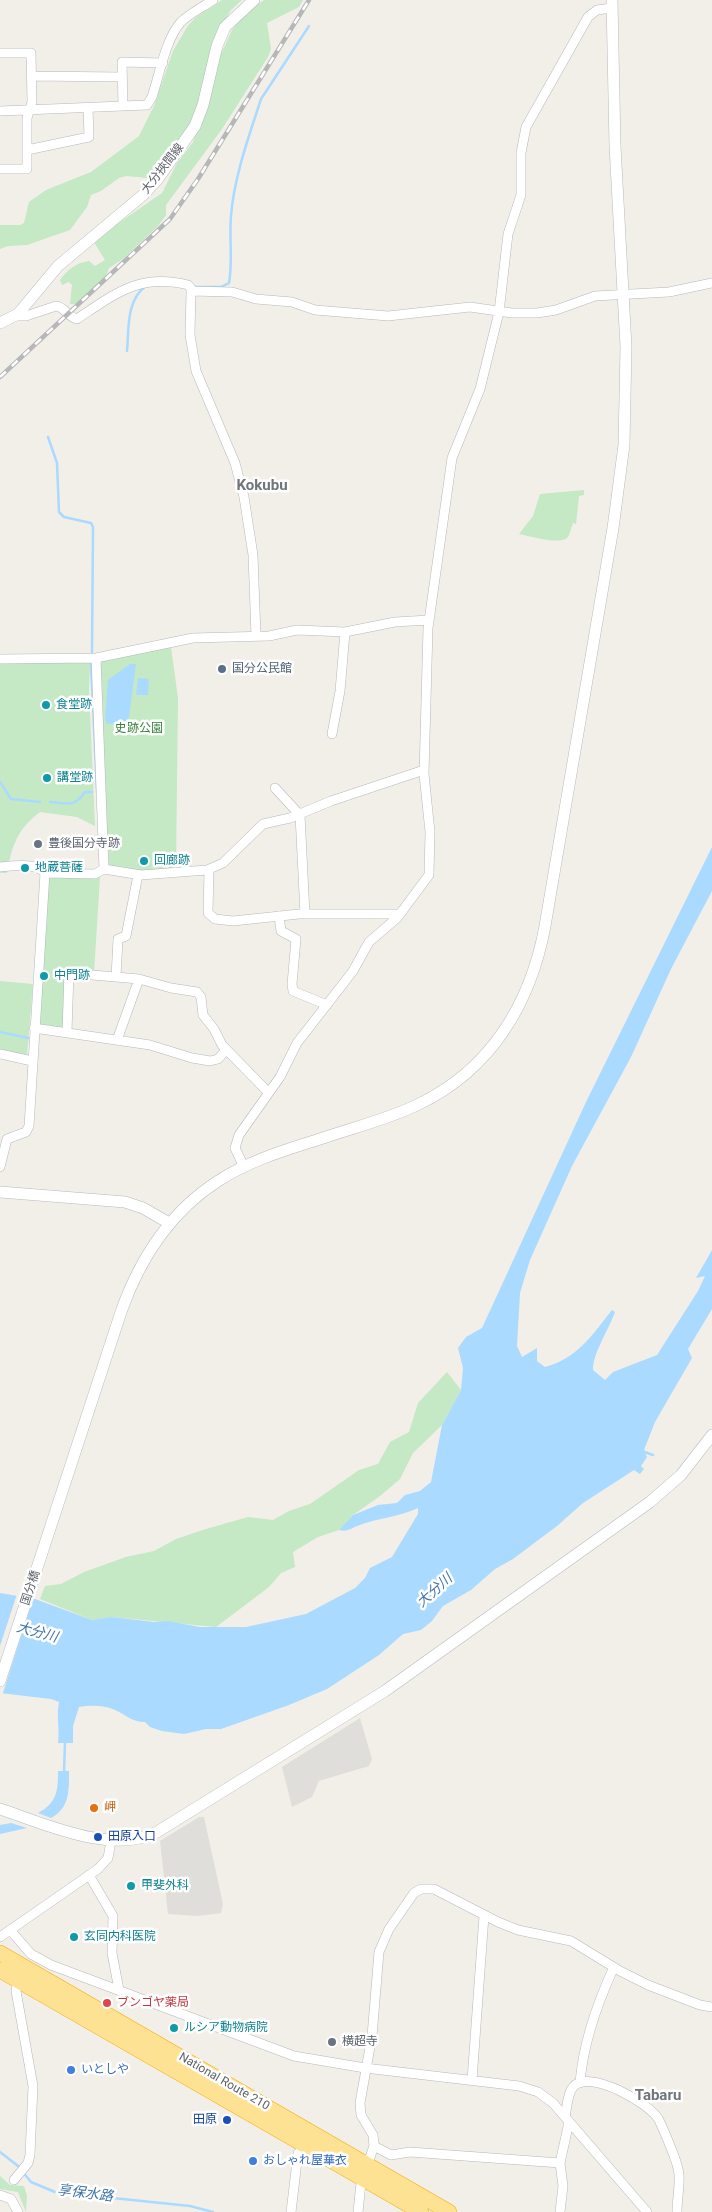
<!DOCTYPE html>
<html>
<head>
<meta charset="utf-8">
<style>
	body { margin:0 }
	canvas { display:block; background:#f1efe8 }
</style>
</head>
<body>
<canvas width="712" height="2212"></canvas>
<script>
const ctx = document.querySelector('canvas').getContext('2d');
ctx.lineJoin = 'round';
function fill(path, color) {
  ctx.fillStyle = color;
  ctx.fill(path, 'evenodd');
}
function trace(path, color, width, dash) {
  ctx.strokeStyle = color;
  ctx.lineWidth = width;
  ctx.lineCap = dash ? 'butt' : 'round';
  ctx.setLineDash(dash || []);
  ctx.stroke(path);
}
function write(font, color, halo, rows, align = 'center') {
  ctx.font = font + ' Roboto,"Noto Sans JP",sans-serif';
  ctx.lineWidth = 5;
  ctx.setLineDash([]);
  ctx.textBaseline = 'middle';
  ctx.strokeStyle = halo;
  ctx.fillStyle = color;
  for (const [text, x, y, turn = 0] of rows) {
    ctx.save();
    ctx.translate(x, y);
    ctx.rotate((+turn || 0) * Math.PI / 180);
    ctx.textAlign = isNaN(turn) ? turn : align;
    if (halo) ctx.strokeText(text, 0, 0);
    ctx.fillText(text, 0, 0);
    ctx.restore();
  }
}
const industrial = new Path2D(`
	M360,1718L372,1759L369,1766L319,1781L312,1797L292,1807L282,1767Z
	M199,1817H204L223,1904L221,1913L198,1916L168,1914L160,1841Z`);
const green = new Path2D(`
	M222,0H242L231,10L219,31L197,115L158,173L148,178L126,176L119,178L101,191L91,195L87,207L70,230L27,245L8,246L0,249V225H20L24,223L29,202L46,190L91,172L139,136L154,106L173,51L187,27L195,18Z
	M264,0H303L299,7L267,23L271,49L268,57L222,129L166,205V215L158,226L123,259L109,268L106,276L76,304H70L72,285L69,282L62,285L60,280C68,269 76,263 89,261L95,266L105,260L94,242L107,231L162,193L177,163L193,142L221,54L232,30L242,17Z
	M584,490V495L579,496L576,524L573,523C571,528 570,535 567,538C558,545 530,536 519,534L533,516L540,494Z
	M171,647L178,698L176,867C155,877 131,869 109,866L98,660Z
	M59,661L90,662L89,689L95,826L77,817L40,812C17,829 12,846 7,873H0V664Z
	M49,876L100,877L94,973L67,972L66,1030L37,1027Z
	M0,981L33,984L27,1055L24,1057L0,1052Z
	M447,1372L461,1390L442,1425L413,1453L400,1479L380,1496L353,1515L339,1530L318,1537L293,1552L295,1567L281,1573L269,1587L216,1627L111,1617L92,1620L40,1599L45,1586L61,1584L84,1572L126,1557L154,1551L176,1539L206,1529L248,1517L273,1520L289,1511L310,1504L359,1470L378,1464L390,1442L409,1432L418,1403Z
	M0,2176L10,2185L24,2186L27,2196L26,2212L18,2192L0,2189Z`);
const water = new Path2D(`
	M130,664H136L129,717L124,723L107,724L105,719L108,680Z
	M138,678L149,679L148,695H136Z
	M712,847V891L671,969L631,1057L572,1166L530,1260L520,1293L517,1346L522,1357L537,1348V1361L545,1367C577,1359 593,1334 612,1310L615,1312C609,1329 592,1355 593,1370L605,1380L613,1372L657,1355L698,1291L705,1276L696,1278L712,1250V1309L688,1349L692,1358L655,1422L644,1450L647,1457L641,1466L644,1469L640,1474L634,1470L583,1503L557,1526L513,1559L495,1569L471,1590L443,1606L432,1621L421,1630L403,1634L379,1655L327,1689L289,1705L221,1729H206L184,1734L162,1731L150,1727L145,1722C131,1722 127,1715 115,1710C105,1705 90,1705 79,1707L73,1726V1743H58C60,1728 56,1716 59,1702L51,1699L0,1693V1593L35,1599L92,1620L111,1617L154,1622L167,1621L200,1627H246L306,1614L355,1588L365,1578L370,1568L392,1557L418,1514V1508C399,1517 377,1518 357,1526C350,1529 347,1532 339,1530L353,1515L378,1505L397,1503L405,1495L420,1491L431,1482L442,1425L461,1390L463,1368L458,1348L466,1337L482,1328L586,1102Z
	M58,1771H69C69,1790 70,1808 51,1818L38,1813C57,1803 58,1791 58,1771Z
	M11,1823L27,1828L0,1834V1825Z`);
const pier = new Path2D(`
	M17,1594L34,1596L2,1696L0,1695V1646Z`);
const stream = new Path2D(`
	M193,287H221L229,283C233,261 229,238 231,216C234,177 249,136 261,99L309,26
	M127,351C129,329 126,300 146,286
	M48,437L57,463L59,512L64,517L91,523L93,527L92,652
	M91,664L97,792
	M0,782L11,799L40,802
	M50,802C68,803 74,808 85,792H92
	M0,1032L28,1038
	M642,1451L653,1455
	M64,1773L65,1741
	M0,2152L18,2166L31,2182L55,2192L190,2206L213,2212`);
const street = new Path2D(`
	M0,53H31L32,102L27,118V169H0
	M31,76L122,77
	M123,106L122,62L163,63
	M0,111L147,105L152,97C159,76 166,38 181,22C190,13 203,7 213,0
	M27,150L89,137L88,108
	M15,316H26L56,306C65,307 69,318 77,319C116,293 140,273 188,285L193,291
	M256,636L253,555L244,497L235,463L196,371L190,335L191,291L232,292L256,299L292,302L315,310L388,316L470,307L512,313H537L556,310L595,296L669,292L712,283
	M96,658L104,869
	M0,659L96,658L193,638L269,636L297,630L345,632L395,622L429,620
	M332,734L340,691L345,632
	M275,788L300,815L305,914
	M0,867C13,866 36,862 45,873L95,874L104,869L141,875L207,870L223,863L263,824L290,818L331,801L424,770
	M209,870L208,913L215,919L233,921L299,914H400
	M279,916L281,931L296,939L292,984L293,991L327,1005
	M116,977L118,939L126,936L138,875
	M34,1028L150,1045L192,1058L210,1061L218,1059L226,1050
	M67,1032L69,973L139,979L171,988L197,992L201,997L203,1015L214,1029L222,1045L265,1089
	M117,1040L139,979
	M0,1054L32,1061
	M0,1167L7,1139L26,1132L29,1126L45,873
	M244,1167L235,1148L239,1135L280,1077L297,1043L353,971L369,942L397,918L429,875L430,832L424,774L428,628L452,458L480,389L499,312L508,234L521,195V153L526,127L588,17L597,10L612,8
	M89,1875L113,1916L112,1953L119,1990
	M10,1930L31,1954L51,1965L294,2056L365,2068L519,2086L538,2092L553,2103L647,2212
	M0,1937L98,1869L108,1858L111,1841
	M472,2080L484,1916
	M580,2083C583,2043 597,2004 614,1967
	M565,2117C567,2109 567,2094 573,2087C589,2068 651,2104 659,2120C664,2131 678,2163 679,2174C680,2186 677,2199 677,2212
	M374,2146L391,2155L410,2152L560,2163
	M14,2180L28,2163L30,2155L33,2086L16,1991L18,1979
	M0,2195L11,2199L18,2212
	M291,2212L298,2153
	M358,2212L361,2183L374,2146L373,2135L361,2115L360,2103L372,2036L379,1952L389,1929L414,1893L421,1889H434L498,1922L518,1930L571,1941L620,1971L648,1985L700,2005L712,2007
	M560,2212L563,2186L560,2163L569,2122`);
const secondary = new Path2D(`
	M0,323L18,314L58,266L143,195L157,180L195,126L203,105L217,46L225,27L254,0
	M0,1192L125,1202L143,1208L169,1223
	M0,1681L121,1312C140,1258 170,1212 218,1181C250,1160 288,1149 323,1138C355,1127 389,1119 419,1104C492,1069 531,1002 545,926L613,528L624,445L626,347L615,146L612,0
	M0,1809C46,1824 111,1855 157,1832L385,1691L650,1502L681,1475L712,1435`);
const highway = new Path2D(`
	M0,1953L449,2212
	M0,1970L421,2212`);
const rail = new Path2D(`
	M0,377L170,219L198,179L309,0`);
const markers = [
	[222,669,5,"#5c6f8a"],
	[46,705,5,"#0f9aa8"],
	[47,778,5,"#0f9aa8"],
	[38,844,5,"#6b7280"],
	[144,861,5,"#0f9aa8"],
	[25,868,5,"#0f9aa8"],
	[44,976,5,"#0f9aa8"],
	[94,1808,5,"#e8710a"],
	[98,1837,5,"#1a4fb4"],
	[131,1886,5,"#0f9aa8"],
	[74,1937,5,"#0f9aa8"],
	[107,2003,5,"#e0444e"],
	[174,2028,5,"#0f9aa8"],
	[332,2042,5,"#6b7280"],
	[71,2070,5,"#3f7fe0"],
	[227,2120,5,"#1a4fb4"],
	[253,2161,5,"#3f7fe0"]
];
const streetNames = [
	["大分挾間線",163,169,-52],
	["国分橋",31,1588,-72],
	["National Route 210",224,2082,30]
];
const serviceNames = [
	["国分公民館",232,669]
];
const cultureNames = [
	["食堂跡",56,705],
	["講堂跡",57,778],
	["回廊跡",154,861],
	["地蔵菩薩",35,868],
	["中門跡",54,976],
	["甲斐外科",141,1886],
	["玄同内科医院",84,1937],
	["ルシア動物病院",184,2028]
];
const parkNames = [
	["史跡公園",139,729]
];
const worshipNames = [
	["豊後国分寺跡",48,844],
	["横超寺",342,2042]
];
const foodNames = [
	["岬",104,1808]
];
const transitNames = [
	["田原入口",108,1837],
	["田原",217,2120,"right"]
];
const healthNames = [
	["ブンゴヤ薬局",117,2003]
];
const shopNames = [
	["いとしや",81,2070],
	["おしゃれ屋華衣",263,2161]
];
const waterNames = [
	["大分川",435,1591,-42],
	["大分川",37,1633,15],
	["享保水路",85,2194,7]
];
const quarterNames = [
	["Kokubu",262,486],
	["Tabaru",658,2096]
];
fill(industrial, '#e0deda');
fill(green, '#c5e8c5');
fill(water, '#aadaff');
fill(pier, '#f1efe8');
trace(stream, '#aadaff', 2.5);
trace(street, '#b5b8bc', 10);
trace(secondary, '#b6babf', 12);
trace(highway, '#f9ab00', 16);
trace(street, '#fff', 9);
trace(secondary, '#fff', 11);
trace(highway, '#fde293', 15);
trace(rail, '#b6b7b8', 4.5);
trace(rail, '#fff', 2.5, [8]);
for (const [x, y, r, color] of markers) {
  const dot = new Path2D();
  dot.arc(x, y, r, 0, 2 * Math.PI);
  ctx.fillStyle = color;
  ctx.fill(dot);
  trace(dot, '#fff', 2);
}
write('12px', '#5f6368', '#fff', streetNames);
write('12px', '#4e5e75', '#fff', serviceNames, 'left');
write('12px', '#0d838f', '#fff', cultureNames, 'left');
write('12px', '#348238', '#fff', parkNames);
write('12px', '#5b616d', '#fff', worshipNames, 'left');
write('12px', '#c56008', '#fff', foodNames, 'left');
write('12px', '#164399', '#fff', transitNames, 'left');
write('12px', '#be3a42', '#fff', healthNames, 'left');
write('12px', '#366cbe', '#fff', shopNames, 'left');
write('italic 14px', '#4174aa', '#fff', waterNames);
write('bold 15px', '#70757a', '#fff', quarterNames);
</script>
</body>
</html>
